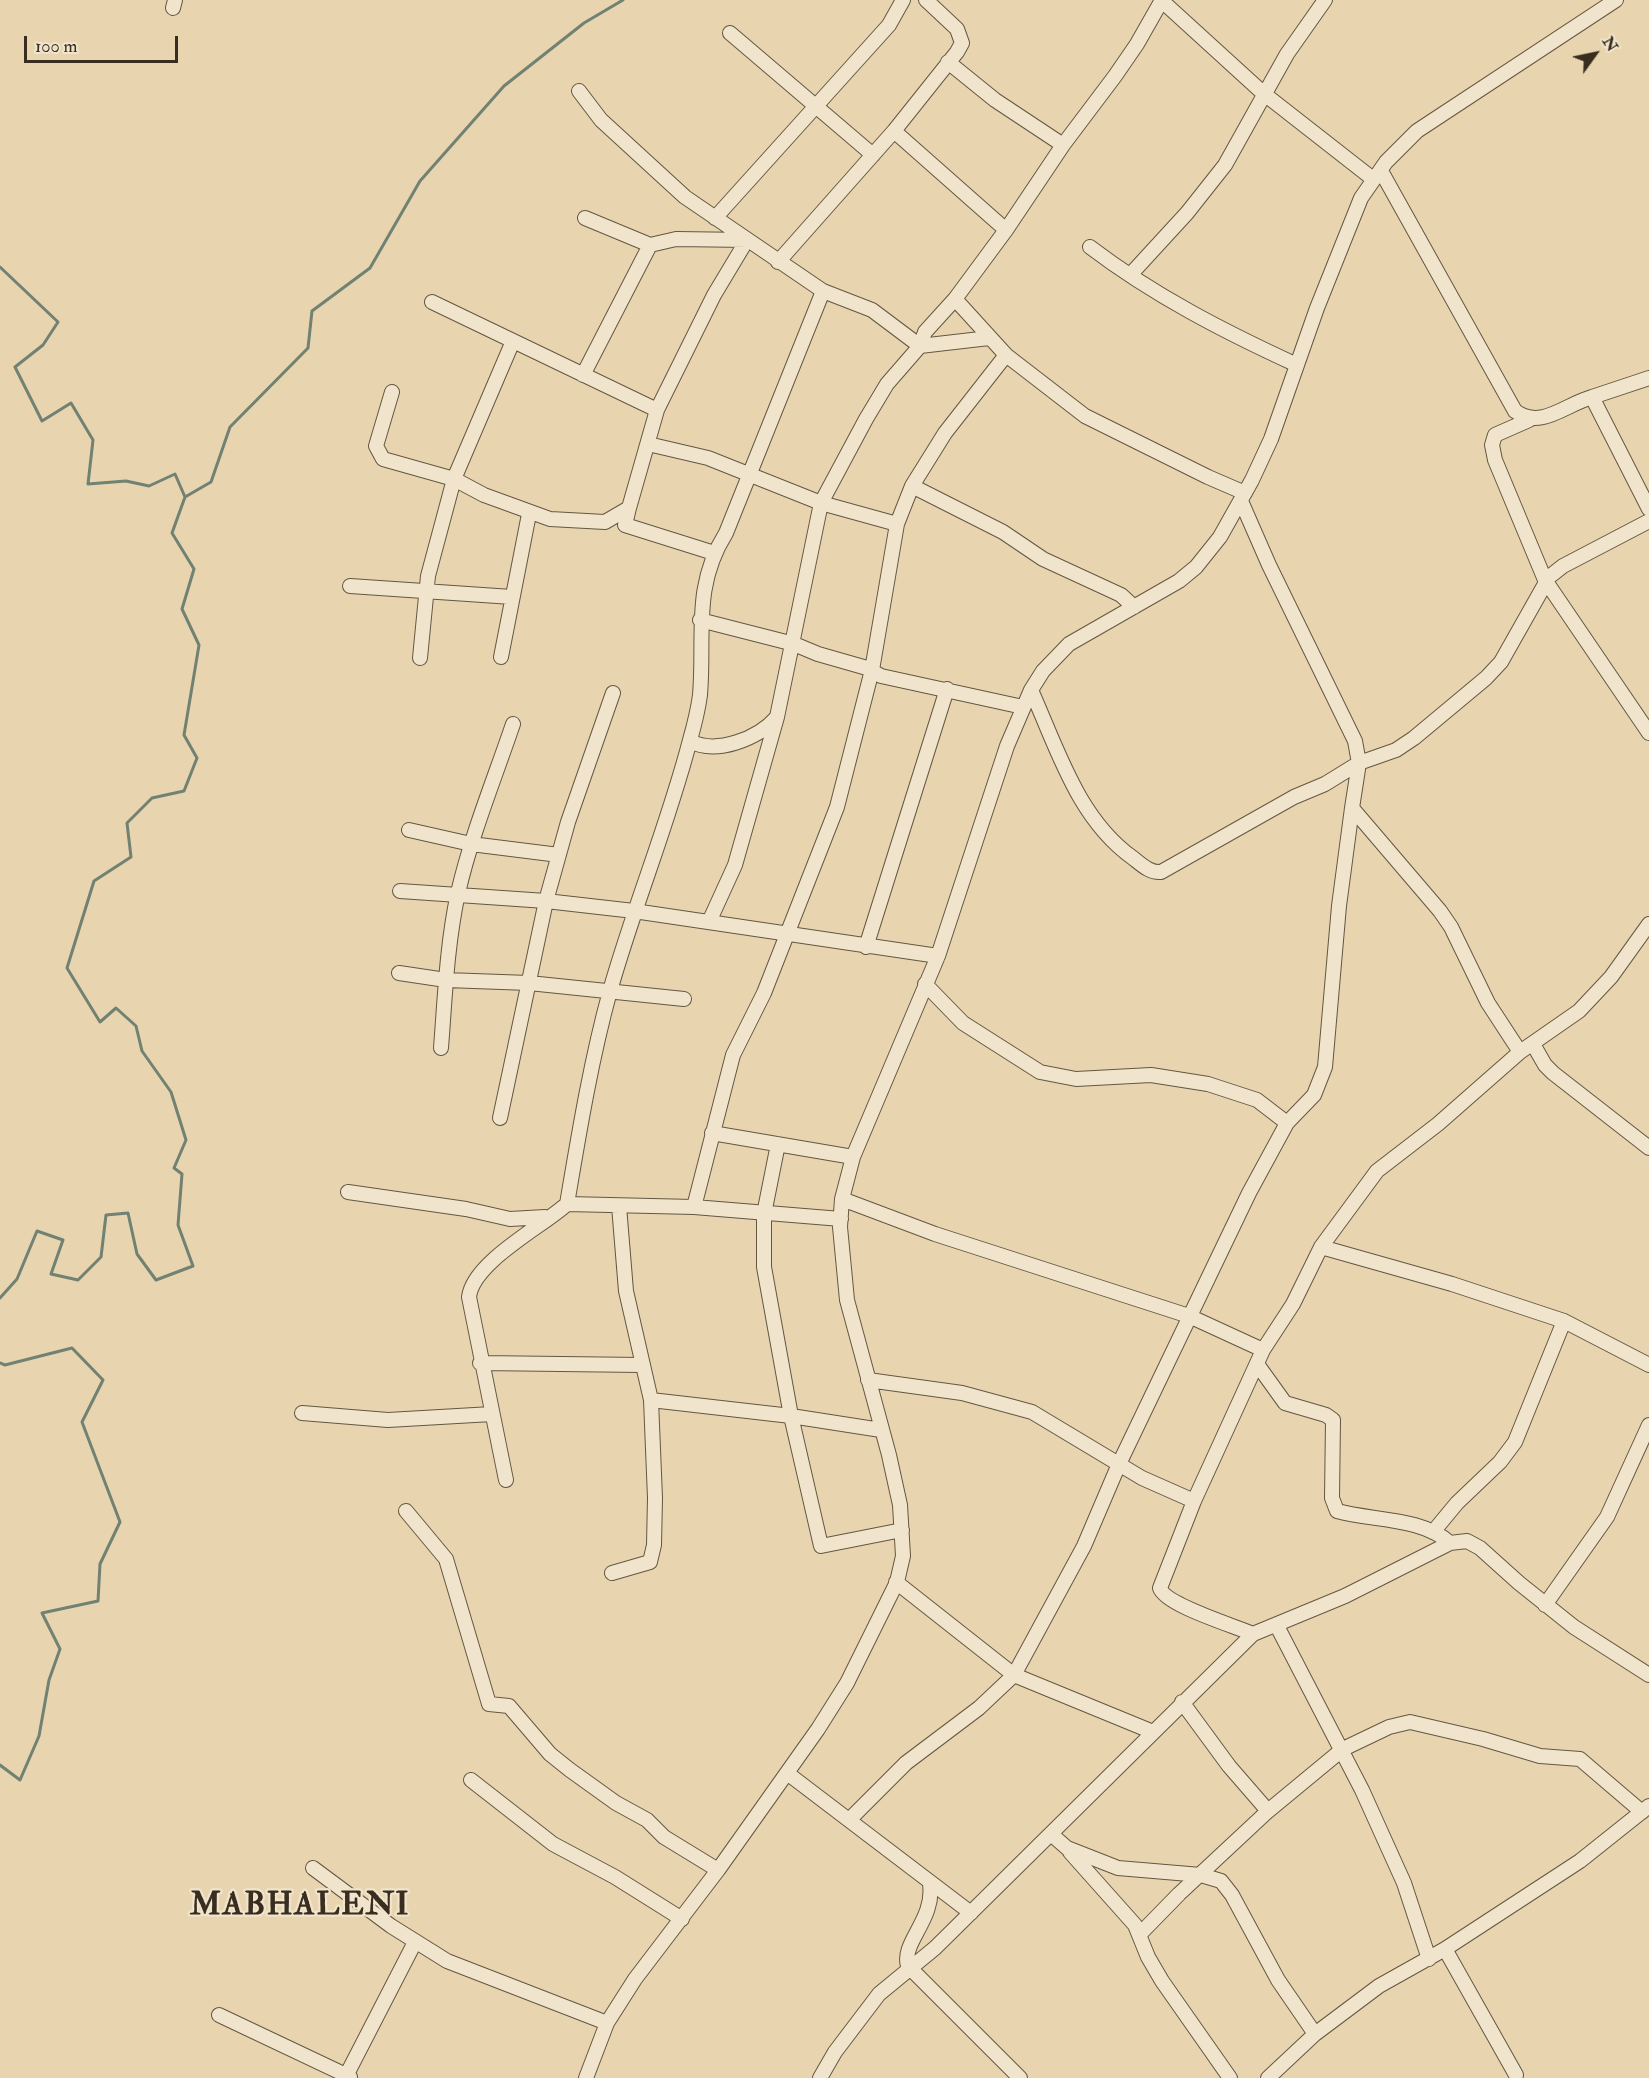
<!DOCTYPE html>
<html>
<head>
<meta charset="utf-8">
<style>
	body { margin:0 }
	#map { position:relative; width:1649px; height:2078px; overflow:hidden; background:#e8d5b0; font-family:"IM FELL Double Pica",serif }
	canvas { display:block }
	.north { position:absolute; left:1565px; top:24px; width:60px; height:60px; -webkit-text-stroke:4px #f0e4cc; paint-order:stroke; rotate:57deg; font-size:16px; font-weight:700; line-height:24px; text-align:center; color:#382d1e }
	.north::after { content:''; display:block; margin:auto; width:21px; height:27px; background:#382d1e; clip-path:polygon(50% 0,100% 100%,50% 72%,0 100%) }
	.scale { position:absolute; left:24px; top:36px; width:154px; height:27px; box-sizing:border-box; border:3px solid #382d1e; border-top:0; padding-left:8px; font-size:18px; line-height:21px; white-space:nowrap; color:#382d1e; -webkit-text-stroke:4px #f0e4cc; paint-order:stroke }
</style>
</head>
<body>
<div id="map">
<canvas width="1649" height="2078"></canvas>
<div class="north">N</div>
<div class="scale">100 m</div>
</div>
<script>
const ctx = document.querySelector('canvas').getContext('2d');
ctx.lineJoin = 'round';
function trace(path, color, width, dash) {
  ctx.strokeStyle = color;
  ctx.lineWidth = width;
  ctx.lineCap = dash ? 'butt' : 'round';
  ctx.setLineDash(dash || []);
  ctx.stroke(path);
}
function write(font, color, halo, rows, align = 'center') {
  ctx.font = font + ' "IM FELL Double Pica",serif';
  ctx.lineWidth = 4.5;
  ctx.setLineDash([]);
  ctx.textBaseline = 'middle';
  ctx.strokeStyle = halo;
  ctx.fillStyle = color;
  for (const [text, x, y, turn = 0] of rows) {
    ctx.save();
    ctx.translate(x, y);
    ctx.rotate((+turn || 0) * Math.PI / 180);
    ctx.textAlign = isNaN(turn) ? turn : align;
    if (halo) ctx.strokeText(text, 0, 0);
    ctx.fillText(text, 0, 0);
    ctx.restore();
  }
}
const stream = new Path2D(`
	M0,267L58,322L43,345L15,367L42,421L71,403L93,440L88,484L126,481L149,486L175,474L185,497L172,533L194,569L182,609L199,645L184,735L197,758L184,791L152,798L127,823L131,857L94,881L67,968L100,1022L116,1008L136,1026L142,1051L171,1092L186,1140L174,1168L182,1174L178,1225L193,1266L156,1280L137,1254L128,1213L106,1215L101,1257L78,1280L51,1274L63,1240L37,1231L17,1279L0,1298
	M185,497L211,482L230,427L308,348L312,311L370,268L420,181L504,86L584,23L623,0
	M0,1363L5,1365L72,1348L103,1380L82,1422L120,1522L100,1564L98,1601L42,1613L60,1649L49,1680L39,1736L20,1780L0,1765`);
const minor = new Path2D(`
	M1161,0L1263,93L1373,179
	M173,8L175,0
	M730,33L873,155
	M948,62L995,100L1063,145
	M579,91L601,120L685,197L823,291L872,310L920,346L989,338
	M894,131L1006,230
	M1381,171L1515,411C1541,430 1564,405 1592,397L1649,509
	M585,218L650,245L676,239L747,240L714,295L657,410L629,508
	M715,218L889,25L903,0
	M1090,247C1153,295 1225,332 1297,365
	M778,262L894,131L957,52L962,43L957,29L926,0
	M1131,274L1187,213L1225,165L1287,54L1325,0
	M955,299L1006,355L1085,416L1208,477L1245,493
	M432,302L657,410
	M583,375L650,245
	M392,392L376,446L383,459L454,479L484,495L550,519L605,522L629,508L625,525L714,553
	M1592,397L1649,378
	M1529,420L1495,435L1492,445L1495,460L1545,580L1649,733
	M648,444L708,458L821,503L897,524
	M912,486L1003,532L1043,559L1121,595L1134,607
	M1241,501L1269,565L1355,741L1359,763L1352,808L1440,911L1451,927L1488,1003L1520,1052
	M350,586L512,597
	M700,620L794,644L818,654L867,668L881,676L1023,707
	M501,657L529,514
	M420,658L428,576L454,479L513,341
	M1031,690C1058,750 1078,819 1133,858C1142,865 1150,873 1161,872L1294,797L1325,784L1359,763L1396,750L1414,738L1486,678L1501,662L1549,577L1563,566L1649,521
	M690,741C716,755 758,739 777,717L821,503L866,419L887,384L920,346L925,332L955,299L1006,230L1063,145L1115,76L1137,44L1162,0
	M409,830L471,844L559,855
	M400,891L546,901L634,911L938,956
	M709,922L735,865L777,717
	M866,947L947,689
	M399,973L446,980L529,983L684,999
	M925,984L963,1023L1040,1072L1076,1079L1151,1075L1208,1084L1257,1100L1287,1123
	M1533,1044L1545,1065L1553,1073L1649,1148
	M441,1048C445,996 447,944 458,893C471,836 494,780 513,724
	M500,1118L546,901L568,822L613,693
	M712,1133L853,1157
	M778,1144L764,1214V1267L791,1416L821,1546L902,1530
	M348,1192L466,1209L510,1219L545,1217
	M842,1199L935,1234L1189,1316L1263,1350
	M567,1204C579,1133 591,1060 610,991C634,906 668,825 690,740C694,726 698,710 700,695C705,636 692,587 726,533L823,291
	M694,1207L733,1055L764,993L837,807L872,670L897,524L912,486L945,433L1006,355
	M1321,1247L1452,1284L1564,1321L1649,1365
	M480,1363L642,1365
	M1257,1364L1285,1403L1326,1415L1333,1420L1332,1498L1337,1511C1373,1521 1421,1517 1450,1543
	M868,1380L962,1393L1032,1412L1142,1478L1194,1501
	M651,1400L791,1416L881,1430
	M302,1413L388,1420L492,1414
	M506,1480L469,1297C473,1262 543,1226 567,1204L694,1207L841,1219
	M406,1511L446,1559L489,1704L509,1706L550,1754L570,1770L616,1803L647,1820L664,1837L718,1870
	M1433,1532L1457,1503L1500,1462L1515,1442L1564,1321
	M612,1573L650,1562L654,1545L655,1498L651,1400L626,1291L619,1206
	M896,1582L1014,1675L1153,1732
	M1545,1605L1607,1517L1649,1425
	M1277,1626L1362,1790L1404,1883L1429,1959
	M1253,1634C1235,1626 1165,1605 1160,1588L1194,1501L1263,1350L1293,1304L1321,1247L1377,1171L1438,1124L1520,1052L1579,1011L1611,977L1649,924
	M1182,1702L1229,1766L1268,1811
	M787,1773L971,1913
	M471,1780L553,1844L615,1877L682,1919
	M849,1820L906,1763L979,1708L1014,1675L1084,1546L1119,1464L1249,1193L1287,1123L1314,1095L1325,1067L1339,906L1352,808
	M1051,1834L1067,1848L1118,1868L1201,1875L1221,1881L1232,1895L1278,1980L1315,2034
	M1070,1852L1135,1925L1148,1957L1162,1981L1230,2078
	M313,1868L391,1926L447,1961L607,2023
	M930,1884C935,1920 901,1942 908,1966L1020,2078
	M1139,1935L1179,1894L1268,1811L1343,1749L1389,1727L1410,1722L1483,1739L1540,1756L1580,1759L1642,1812
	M1445,1949L1516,2075
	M219,2015L350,2077
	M345,2078L415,1942
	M586,2078L607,2023L635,1979L718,1870L818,1729L847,1683L897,1582L903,1556L900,1505L889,1455L847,1300L840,1227L842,1199L853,1157L938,956L1007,746L1031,690L1043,671L1069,644L1179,581L1196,567L1220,537L1252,480L1271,439L1317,308L1361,198L1386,162L1417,131L1616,0
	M820,2078L835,2052L879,1994L935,1948L1253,1634L1345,1596L1450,1543L1467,1541L1480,1548L1519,1583L1574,1627L1649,1675
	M1268,2078L1315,2034L1379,1986L1445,1949L1580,1861L1649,1806`);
const districtNames = [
	["MABHALENI",300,1907]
];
trace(stream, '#718172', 3);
trace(minor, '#645742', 16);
trace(minor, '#f0e4cc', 14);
ctx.letterSpacing = '1.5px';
write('bold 32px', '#382d1e', '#f0e4cc', districtNames);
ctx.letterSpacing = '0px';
</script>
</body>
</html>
